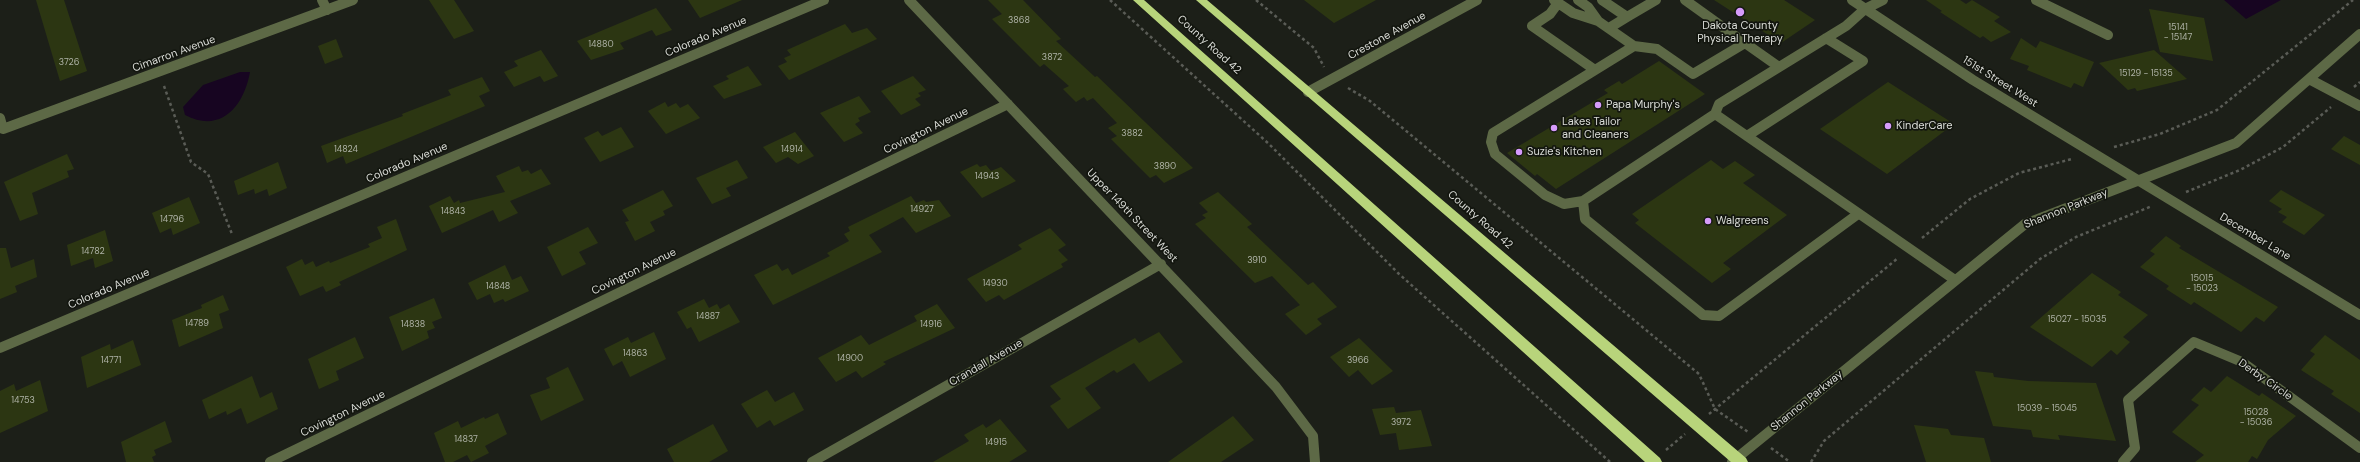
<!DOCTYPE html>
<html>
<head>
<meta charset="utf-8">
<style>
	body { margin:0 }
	canvas { display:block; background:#1c1f18 }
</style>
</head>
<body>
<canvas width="2360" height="462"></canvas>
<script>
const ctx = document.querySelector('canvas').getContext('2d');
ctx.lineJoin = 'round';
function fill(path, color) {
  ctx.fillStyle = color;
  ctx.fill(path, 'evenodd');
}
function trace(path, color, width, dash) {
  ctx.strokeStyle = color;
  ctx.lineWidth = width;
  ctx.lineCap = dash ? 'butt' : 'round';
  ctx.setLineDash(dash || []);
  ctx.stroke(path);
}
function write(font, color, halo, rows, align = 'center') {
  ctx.font = font + ' "DM Sans",sans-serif';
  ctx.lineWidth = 3.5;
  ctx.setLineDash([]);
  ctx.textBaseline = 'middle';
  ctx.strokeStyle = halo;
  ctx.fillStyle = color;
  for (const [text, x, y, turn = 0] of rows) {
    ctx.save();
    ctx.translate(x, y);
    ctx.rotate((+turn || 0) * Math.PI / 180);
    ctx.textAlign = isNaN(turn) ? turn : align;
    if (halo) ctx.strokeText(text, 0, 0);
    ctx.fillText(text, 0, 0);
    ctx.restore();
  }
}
const water = new Path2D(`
	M2224,0H2281L2246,19Z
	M240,72H250C244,106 221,134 185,115L183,107L203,85Z`);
const building = new Path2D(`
	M36,0H64L87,71L60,81Z
	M429,0H454L474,31L454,39Z
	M688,0H742L700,18Z
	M988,0H1023L1061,39L1056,41L1095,77L1097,76L1193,168L1164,183L1156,175L1150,178L1111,139L1117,136L1108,128L1117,123L1093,98L1087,101L1084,97L1076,102L1063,89L1069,86L1044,64L1040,67L992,19L1002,14Z
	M1304,0H1376L1334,23Z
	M1714,0H1784L1815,20L1781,43Z
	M1926,0H1960L1966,4L1972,0L2000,17L1994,21L2011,32L1991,42L1983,36L1980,38L1940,12L1942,11Z
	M656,8L672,30L656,36L652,30L620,43L624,49L591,60L577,41Z
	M2149,9L2204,18L2213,61L2160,52Z
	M845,24L852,33L867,28L877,39L789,80L778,66L787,62L784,58L791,55L787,50Z
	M2021,38L2036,48L2040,41L2094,62L2083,87L2074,83L2071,88L2027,70L2029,66L2010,59Z
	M336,39L343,57L325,64L318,46Z
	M541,50L558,76L544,82L540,76L514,87L504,72L518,66L514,61Z
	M2154,50L2187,79L2137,91L2135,88L2128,90L2099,63Z
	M1659,61L1705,94L1556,189L1537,174L1535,176L1507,153L1608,93L1604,90L1619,81L1622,84Z
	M748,66L762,85L724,99L713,86L729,79L726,76Z
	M913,76L926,90L918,93L921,96L915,99L921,105L901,115L881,91Z
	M482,77L490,91L479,96L485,106L346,164L343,156L327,163L321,146L403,116L402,114L451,95L448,90Z
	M1888,82L1954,124L1887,174L1820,129Z
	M859,96L871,112L858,118L860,121L855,124L863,133L844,142L820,113Z
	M665,102L668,107L676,103L680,108L688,104L700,118L666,134L648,111Z
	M621,127L634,147L600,162L584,138L598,131L602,136Z
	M795,132L814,156L798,164L788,157L776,163L763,147Z
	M2344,136L2360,145V165L2331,149Z
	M67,154L74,169L67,171L69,177L32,193L38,214L20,221L4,182Z
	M737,160L748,178L726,188L731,196L712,204L696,178Z
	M1711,160L1723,169L1735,161L1755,175L1743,183L1787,215L1723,263L1731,269L1712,283L1635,223L1639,220L1632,214Z
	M278,162L287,188L269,196L267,189L255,194L254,189L238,195L234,181Z
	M977,164L980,167L986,165L991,171L1001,167L1016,181L982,198L960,172Z
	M519,166L522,172L528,170L531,174L541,169L551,184L510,201L518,213L499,222L493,210L442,233L429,206L450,196L454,203L459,200L460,203L505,192L496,176Z
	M663,190L673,206L663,211L665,215L650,222L655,231L635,241L625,222L629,221L622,210Z
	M2281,190L2325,215L2304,235L2282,222L2287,217L2278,212L2282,209L2269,201Z
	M1218,192L1252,224L1247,227L1308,285L1313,282L1337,307L1317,319L1322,324L1306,335L1285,314L1300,305L1272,276L1255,283L1195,224L1206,218L1202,215L1208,212L1199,203Z
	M911,196L916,203L924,200L926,202L939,200L951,216L916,233L903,217L869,235L882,252L773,305L754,275L777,264L782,271L788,268L792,275L830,256L827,253L849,241L844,234L850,231L848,227Z
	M189,197L200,223L173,235L171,228L160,233L152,213Z
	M396,219L407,250L339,282L341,285L326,292L323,286L300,296L286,267L302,259L305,265L313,261L316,267L329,261L330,263L370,247L368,244L382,238L377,227Z
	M588,227L598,243L579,252L586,264L562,276L547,247Z
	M1050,228L1066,245L1058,250L1068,260L1061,264L1063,267L1004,300L999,295L986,302L967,279L1022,249L1018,245Z
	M105,230L113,261L95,268L93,258L71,266L67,245Z
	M2166,236L2181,246L2179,248L2278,307L2264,322L2256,317L2241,332L2194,302L2191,305L2166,289L2169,286L2140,267L2155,254L2150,251Z
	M0,248H6L11,268L34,259L37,277L15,286L17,292L0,299Z
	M505,265L512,280L521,276L529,291L505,302L503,299L494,303L490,294L477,300L468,283Z
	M2092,273L2121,292L2118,295L2148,315L2123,337L2130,342L2117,355L2111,350L2092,367L2030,327Z
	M223,295L229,310L219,314L223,328L179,347L172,320L202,308L201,305Z
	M434,298L442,318L432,322L435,328L427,331L429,338L402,351L389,317Z
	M704,299L709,308L717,304L720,309L729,304L740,322L699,342L691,327L687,329L677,312Z
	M937,304L955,328L883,362L886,364L862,378L856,371L836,382L818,358L861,335L869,345L917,321L914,316Z
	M654,332L666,359L630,377L622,361L613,366L604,349L628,337L631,343Z
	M1159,332L1183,362L1149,382L1134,363L1117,373L1114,370L1085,388L1101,408L1068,429L1050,406L1061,399L1050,386L1135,338L1139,343Z
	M2325,335L2360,360V413L2331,394L2334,391L2301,370L2315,354L2310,351Z
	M355,337L364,358L336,371L339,380L319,389L308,359Z
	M1359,338L1393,371L1372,385L1358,370L1349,377L1330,357Z
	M133,340L141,365L87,388L81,357L110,344L111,350Z
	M568,367L584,400L541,421L530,395L550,388L546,378Z
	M1975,371L1993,373L1994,377L2028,381L2096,383L2116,441L2058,435L2060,440L2033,437L2031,430L1993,426Z
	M252,376L260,398L272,392L278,409L247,424L241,408L227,415L226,411L209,419L202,400Z
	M2227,376L2259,396L2262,393L2296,416L2268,440L2257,459L2252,456L2248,462H2195L2204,455L2172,432L2199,405L2191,400L2204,387L2211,392Z
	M40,380L48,411L0,433V391L14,384L16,391Z
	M767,390L775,402L794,392L804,410L774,426L770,420L757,428L741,404Z
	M1394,407L1396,413L1421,410L1432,446L1399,450L1396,433L1380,435L1372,409Z
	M498,413L507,434L485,446L489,453L471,462L467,455L453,462H445L434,433L458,421L461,428L484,417L485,419Z
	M1233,416L1254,440L1221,462H1168Z
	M1000,419L1027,451L1009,462H933L969,441L964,435L983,424L986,428Z
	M165,421L172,442L154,450L156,455L152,457L154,462H126L121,442Z
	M713,424L728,451L709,462H674L667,449Z
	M1914,425L1948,429L1951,435L1984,438L1991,462H1926Z`);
const path = new Path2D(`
	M1110,0L1269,144L1399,274L1610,462
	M1256,0L1314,48L1324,67
	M164,86L191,162L208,174L232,234
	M2354,87L2360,82
	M1348,88L1370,101L1699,374L1715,409L1748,432
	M2114,147L2160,134L2217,110L2353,0
	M2186,192L2240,170L2283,147L2331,107
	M1922,238L1970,199L2019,173L2072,159
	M1709,414L1898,258
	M1771,448L1790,462
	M1666,450L1685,434
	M1811,462L1824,441L2040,259L2076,237L2152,206`);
const minor = new Path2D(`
	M322,0L327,10
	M909,0L1276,387L1313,436L1315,462
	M1554,0L1573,13L1598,21L1634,46L1493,133L1491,142L1495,154L1545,195L1564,204L1583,201L1715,114L1955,280
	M1578,0L1588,7L1598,21
	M1602,0L1627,17L1609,28
	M1685,0L1745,43
	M1852,0L1973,80L2360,315
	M2036,0L2108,35
	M1558,3L1550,14L1532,26L1595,70
	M1627,17L1656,0
	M1634,46L1657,49L1693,74L1745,43L1779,67
	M2309,79L2360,106
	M1308,92L1477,0
	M1715,114L1719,104L1846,26L1865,9L1883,0
	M0,118L3,129L353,0
	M1747,136L1863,61L1826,38
	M1583,201L1585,219L1703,315L1719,316L1858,214
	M0,348L824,0
	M270,462L1008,104
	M812,462L1161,264
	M1732,462L2025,224L2236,143L2360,34
	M2123,462L2135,448L2128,400L2194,342L2242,362L2360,448`);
const highway = new Path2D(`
	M1133,0H1144L1660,458L1662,462H1645Z
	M1196,0H1207L1746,458L1748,462H1731Z`);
const markers = [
	[1740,12,5,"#d69bfa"],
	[1598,105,4,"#d69bfa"],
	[1888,126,4,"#d69bfa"],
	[1554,128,4,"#d69bfa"],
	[1519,152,4,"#d69bfa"],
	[1708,221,4,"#d69bfa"]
];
const numberNames = [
	["3868",1019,21],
	["15141",2178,28],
	["- 15147",2178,38],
	["14880",601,45],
	["3872",1052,58],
	["3726",69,63],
	["15129 - 15135",2146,74],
	["3882",1132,134],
	["14824",346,150],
	["14914",792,150],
	["3890",1165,167],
	["14943",987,177],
	["14927",922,210],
	["14843",453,212],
	["14796",172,220],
	["14782",93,252],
	["3910",1257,261],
	["15015",2202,279],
	["- 15023",2202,289],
	["14930",995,284],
	["14848",498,287],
	["14887",708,317],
	["15027 - 15035",2077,320],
	["14789",197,324],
	["14838",413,325],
	["14916",931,325],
	["14863",635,354],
	["14900",850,359],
	["14771",111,361],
	["3966",1358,361],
	["14753",23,401],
	["15039 - 15045",2047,409],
	["15028",2256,413],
	["- 15036",2256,423],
	["3972",1401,423],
	["14837",466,440],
	["14915",996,443]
];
const poiNames = [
	["Dakota County",1740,26,"center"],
	["Physical Therapy",1740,39,"center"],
	["Papa Murphy's",1606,105],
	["Lakes Tailor",1562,122],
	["and Cleaners",1562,135],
	["KinderCare",1896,126],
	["Suzie's Kitchen",1527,152],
	["Walgreens",1716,221]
];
const streetNames = [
	["Crestone Avenue",1387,36,-29],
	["Colorado Avenue",706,37,-23],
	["County Road 42",1209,45,42],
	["Cimarron Avenue",174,54,-20],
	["151st Street West",2000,82,32],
	["Covington Avenue",926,131,-26],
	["Colorado Avenue",407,163,-23],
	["Shannon Parkway",2066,209,-22],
	["Upper 149th Street West",1132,216,46],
	["County Road 42",1480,220,41],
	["December Lane",2255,237,31],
	["Covington Avenue",634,272,-26],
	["Colorado Avenue",109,289,-23],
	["Crandall Avenue",986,363,-30],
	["Derby Circle",2265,380,35],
	["Shannon Parkway",1807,401,-39],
	["Covington Avenue",343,414,-26]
];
fill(water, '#170521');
fill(building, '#2c3612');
trace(path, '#5a5c56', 2.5, [3, 3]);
trace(minor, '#5d6946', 10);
fill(highway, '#b8d47b');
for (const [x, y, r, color] of markers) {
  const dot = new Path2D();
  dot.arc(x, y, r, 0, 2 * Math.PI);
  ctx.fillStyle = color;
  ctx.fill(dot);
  trace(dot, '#13160f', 1.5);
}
write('9px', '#aeb2a6', null, numberNames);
write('11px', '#dadcd7', '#13160f', poiNames, 'left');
write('11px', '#dadcd7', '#13160f', streetNames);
</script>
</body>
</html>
